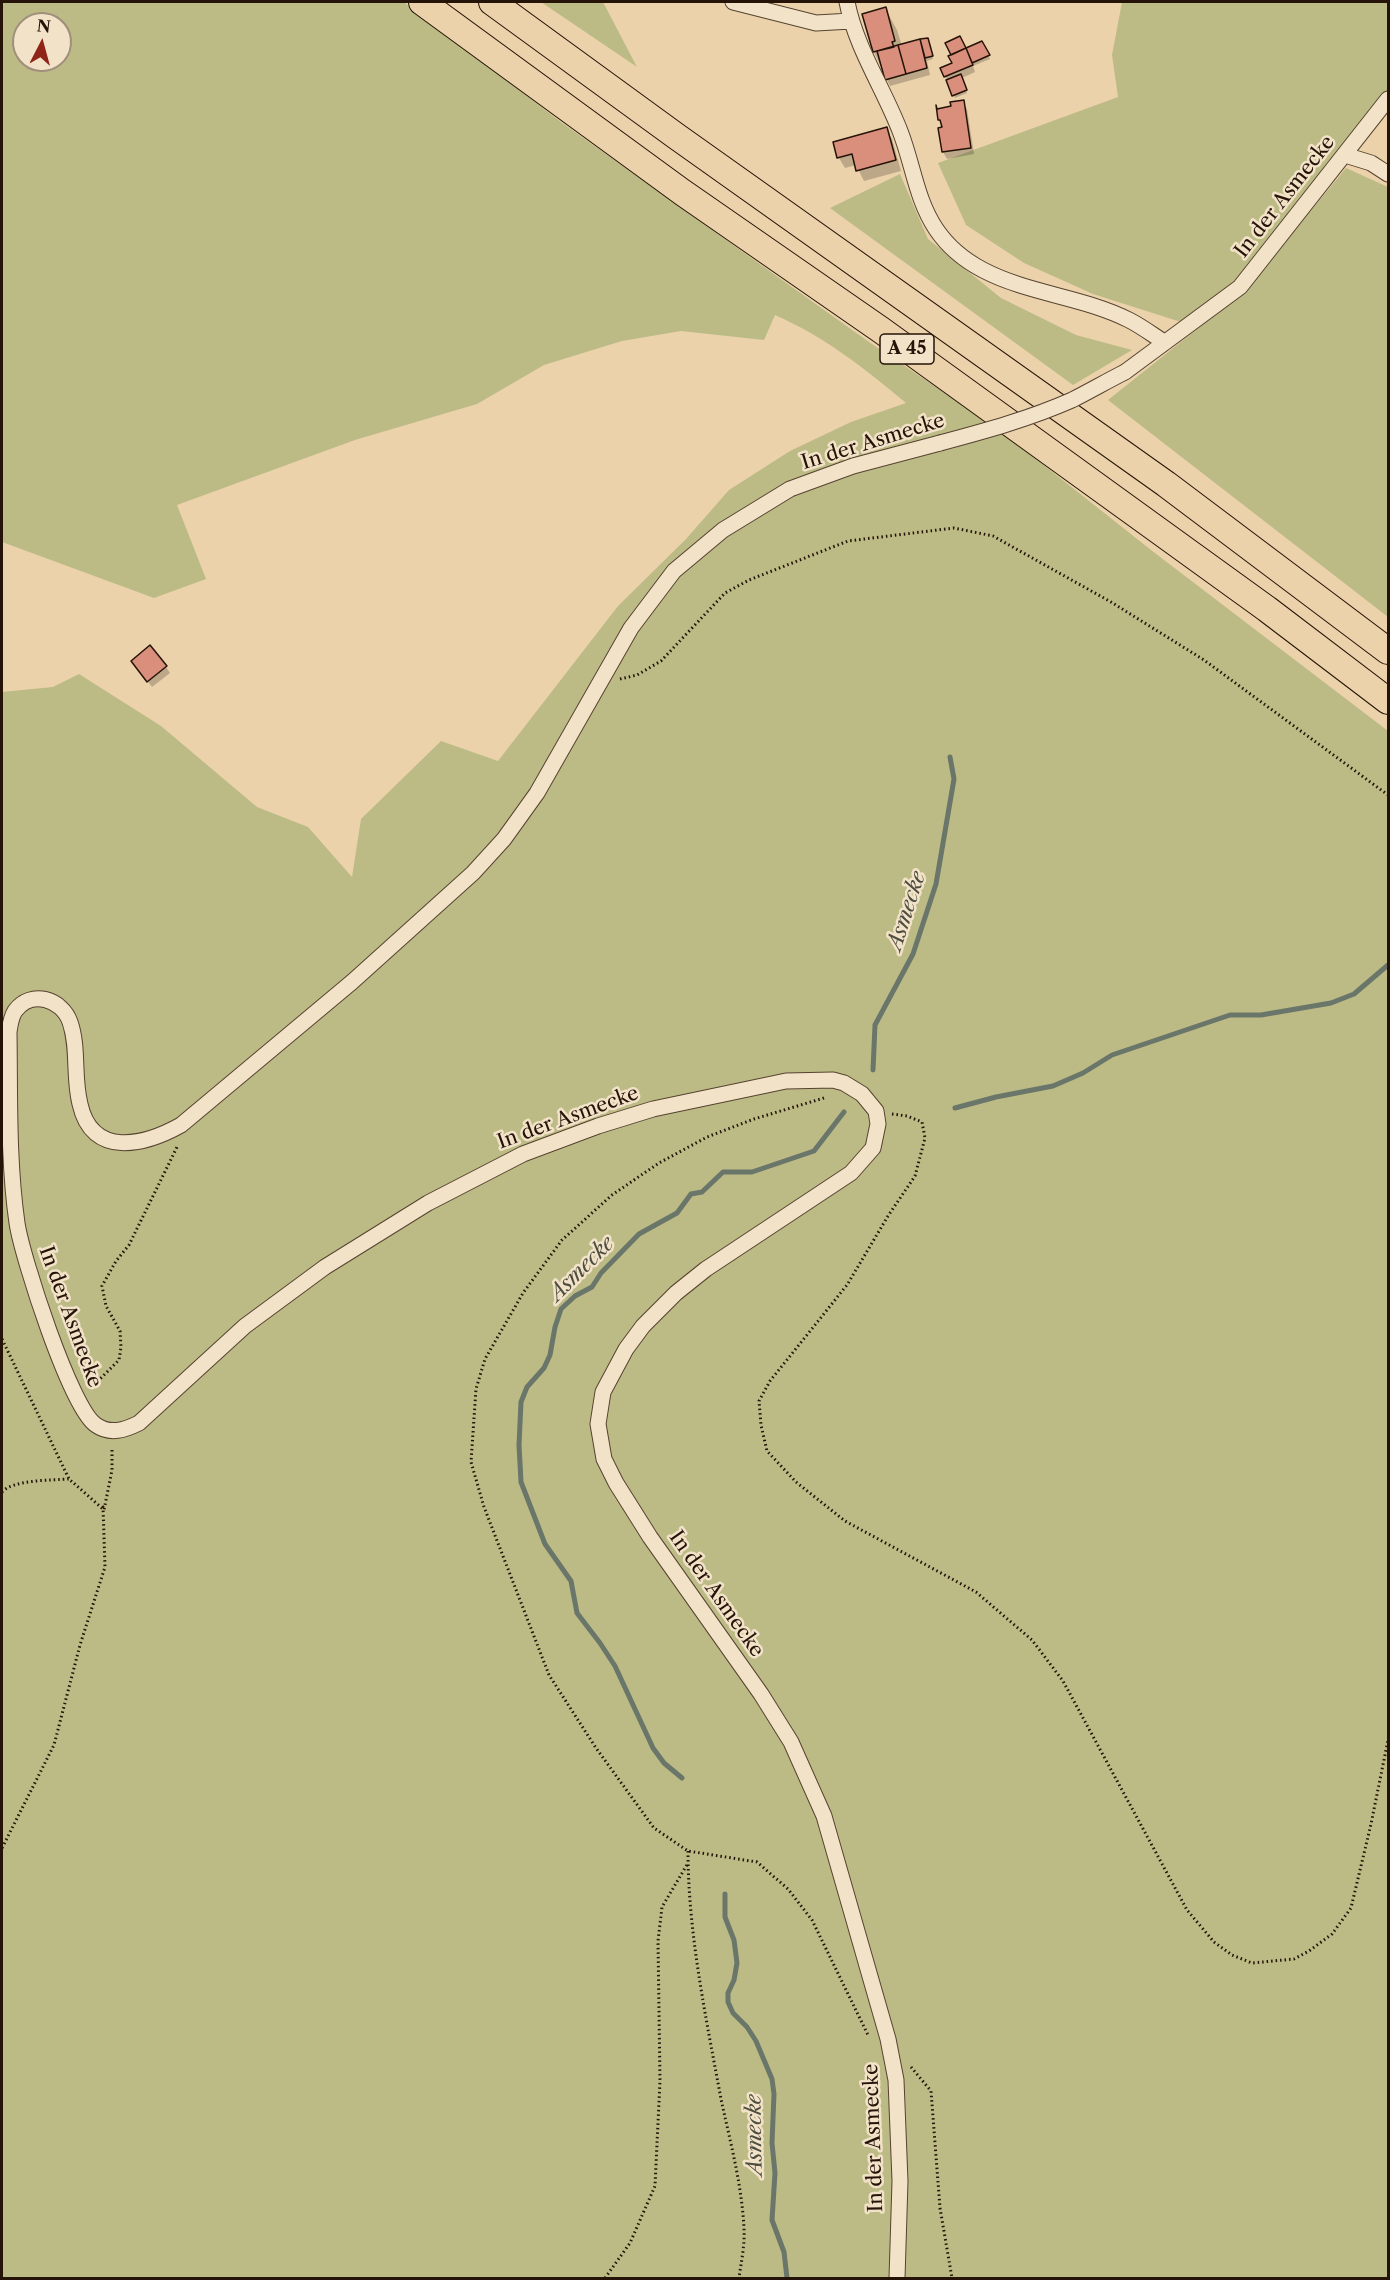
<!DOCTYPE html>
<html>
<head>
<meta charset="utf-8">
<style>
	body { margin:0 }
	#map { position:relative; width:1390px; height:2280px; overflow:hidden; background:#ebd2ab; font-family:"Libre Caslon Text",serif }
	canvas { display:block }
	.frame { position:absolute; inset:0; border:3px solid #251307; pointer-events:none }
	.north { position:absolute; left:12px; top:12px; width:60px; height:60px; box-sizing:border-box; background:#f2e2c8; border:2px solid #a08f7b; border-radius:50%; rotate:6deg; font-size:16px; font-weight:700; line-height:24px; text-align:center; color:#251307 }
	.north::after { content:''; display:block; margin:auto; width:21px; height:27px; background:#8f2418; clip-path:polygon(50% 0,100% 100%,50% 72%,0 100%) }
</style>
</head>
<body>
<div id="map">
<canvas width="1390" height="2280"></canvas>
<div class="frame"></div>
<div class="north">N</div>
</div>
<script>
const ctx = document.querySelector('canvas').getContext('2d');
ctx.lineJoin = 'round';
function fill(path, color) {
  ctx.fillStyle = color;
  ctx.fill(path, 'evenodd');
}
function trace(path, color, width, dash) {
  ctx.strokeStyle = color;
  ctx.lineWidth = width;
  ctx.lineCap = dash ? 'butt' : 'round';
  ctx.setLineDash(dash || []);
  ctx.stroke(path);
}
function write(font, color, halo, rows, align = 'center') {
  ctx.font = font + ' "Libre Caslon Text",serif';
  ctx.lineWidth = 5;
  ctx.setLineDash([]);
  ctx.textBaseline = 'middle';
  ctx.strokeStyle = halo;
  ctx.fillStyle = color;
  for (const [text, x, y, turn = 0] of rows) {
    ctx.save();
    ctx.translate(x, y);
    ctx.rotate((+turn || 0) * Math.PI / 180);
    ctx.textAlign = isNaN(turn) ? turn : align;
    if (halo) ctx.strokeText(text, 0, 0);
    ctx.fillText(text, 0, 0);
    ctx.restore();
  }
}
const green = new Path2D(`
	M2,2H404L561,122L869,342L951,397L1026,451L1151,550L1388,731V2278H2V692L53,687L79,674L161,726L257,807L308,827L352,877L361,819L441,741L498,761L618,606L686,539L729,490L790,451L851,422L906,403C864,368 825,337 775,315L764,340L681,331L622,341L544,365L477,404L355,440L177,505L206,579L154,598L2,542ZM24,24H60V60H24Z
	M541,2H603L637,67Z
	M1122,2H1388V91L1359,130L1235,282L1184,323L1093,294L1024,263L966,225L938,163L1118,97L1112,55Z
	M1346,168L1388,187V617L1108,400L1246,290Z
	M900,174L928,239L1001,298L1076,335L1132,350L1073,385L830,208Z`);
const shadow = new Path2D(`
	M885,8L897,30L902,46L927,39L933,59L927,61L930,75L890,86L874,52L863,15Z
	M982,43L990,59L973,66L975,72L962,78L967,93L955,98L942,69L954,64L965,50Z
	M963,102L967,109L974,154L947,159L943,152L940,129L943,128L939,119Z
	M886,129L892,139L901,171L864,181L856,165L845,168L839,158L835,143Z
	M133,662L166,667L170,673L152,687Z`);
const stream = new Path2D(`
	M873,1070L875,1025L913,954L936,884L954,779L950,757
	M955,1108L996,1097L1053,1086L1083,1073L1112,1055L1230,1015H1261L1331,1003L1354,994L1388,965
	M682,1778L664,1763L653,1748L615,1666L600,1643L577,1613L571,1581L545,1544L521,1482L519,1445L521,1402L527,1387L544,1368L550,1355L555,1327L561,1309L575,1296L592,1287L601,1273L639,1234L677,1213L691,1194L702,1192L723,1172H752L814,1151L844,1112
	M725,1894V1917L734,1940L737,1963L734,1980L728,1993V2002L733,2013L747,2027L756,2041L772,2079L774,2094L772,2143L775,2173L772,2220L784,2252L787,2278`);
const building = new Path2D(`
	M886,7L895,41L892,42L894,47L873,52L862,14Z
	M960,36L966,48L951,55L945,43Z
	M928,38L933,56L925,58L920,39Z
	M920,39L927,68L906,74L898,45Z
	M982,41L990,55L972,63L966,48Z
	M898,45L906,74L885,80L877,51Z
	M966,48L973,65L944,77L940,68L952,63L948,56Z
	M961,74L967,90L952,96L946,80Z
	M964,100L971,148L942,152L938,128L942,127L940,120H938L936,105L937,109L951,106L950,102Z
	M887,127L896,160L856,171L852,154L837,158L833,142Z
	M150,645L167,666L147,682L131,661Z`);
const path = new Path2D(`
	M620,679L637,675L661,661L725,593L749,580L848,541L954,528L993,536L1111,602L1204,660L1388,795
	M824,1098L754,1119L707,1137L659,1163L612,1195L562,1240L523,1293L485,1359L476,1389L471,1462L484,1507L549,1675L596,1748L654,1828L688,1851L757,1862L788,1889L812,1920L868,2035
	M892,1114L907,1116L922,1122L925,1138L915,1176L888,1216L847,1285L770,1381L759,1401L761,1425L767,1451L796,1482L845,1521L976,1592L1032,1640L1063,1681L1187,1910L1214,1942L1232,1955L1252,1963L1294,1959L1309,1951L1332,1934L1351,1908L1371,1824L1388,1740
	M2,1339L69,1479L103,1509
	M91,1388L119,1360L121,1347L120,1331L106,1306L102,1286L116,1261L129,1245L178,1145
	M2,1492C12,1480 52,1480 69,1479
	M2,1848L54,1745L80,1645L105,1567L103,1507L104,1510L112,1470V1448
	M688,1851C688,1933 706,2018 721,2099C730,2141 742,2185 744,2229C745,2245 741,2263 739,2278
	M911,2067L931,2091L940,2208L952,2278
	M605,2278L630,2243L655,2186L660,2081L658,1941L662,1907L688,1863`);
const street = new Path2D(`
	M733,2L816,23L851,21
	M847,2C856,48 883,87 900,131C913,164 916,199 936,229C948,247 964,260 983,270C1029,294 1084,297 1129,320C1141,326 1153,335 1164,342
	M1345,155L1371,163L1388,174
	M1125,372L1240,287L1388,99
	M897,2278L900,2181L896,2080L888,2039L824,1816L791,1742L761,1694L650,1537L616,1483L604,1459L598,1424L603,1392L626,1349L643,1326L676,1293L706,1269L851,1173L873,1148L878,1124L876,1111L862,1094L844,1083L833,1080L786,1081L653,1109L598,1126L523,1154L428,1203L325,1267L245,1326L139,1423C125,1430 110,1435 96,1425C71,1409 22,1257 17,1223C8,1160 10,1096 9,1032C10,1025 11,1017 15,1011C31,989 62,999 70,1022C79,1048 73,1077 80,1104C92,1159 145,1145 181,1125L352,982L473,873L504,839L537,793L631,628L674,571L723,530L790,489L853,466L940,443`);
const highway = new Path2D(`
	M422,2L682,192L881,330L1267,609L1388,701
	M492,2L676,136L1166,484L1388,651`);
const streetBridge = new Path2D(`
	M940,443C985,431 1029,419 1072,400C1090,391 1107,381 1125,372`);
const shields = [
	[907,349,54]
];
const shieldNames = [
	["A 45",907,349]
];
const streetNames = [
	["In der Asmecke",1285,197,-52],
	["In der Asmecke",873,442,-17],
	["In der Asmecke",568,1118,-20],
	["In der Asmecke",70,1317,70],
	["In der Asmecke",716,1594,55],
	["In der Asmecke",874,2138,-92]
];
const waterNames = [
	["Asmecke",907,911,-72],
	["Asmecke",582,1269,-45],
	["Asmecke",755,2135,-91]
];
fill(green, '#bcbb86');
fill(shadow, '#0003');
trace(stream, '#6a7669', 5);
fill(building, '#da8f7d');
trace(building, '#251307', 1.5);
trace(street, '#564330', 17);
trace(highway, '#251307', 28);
trace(path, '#251307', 3, [1.5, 3]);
trace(street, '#f2e2c8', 15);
trace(highway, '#ebd2ab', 26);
trace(streetBridge, '#564330', 17, []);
trace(streetBridge, '#f2e2c8', 15);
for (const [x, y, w] of shields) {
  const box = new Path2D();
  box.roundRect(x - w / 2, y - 15, w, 30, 4.5);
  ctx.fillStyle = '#f2e2c8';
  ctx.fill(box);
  trace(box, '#251307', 1.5);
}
write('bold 18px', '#251307', null, shieldNames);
write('20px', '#251307', '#f2e2c8', streetNames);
write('italic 21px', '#4d4d40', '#f2e2c8', waterNames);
</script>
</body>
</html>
